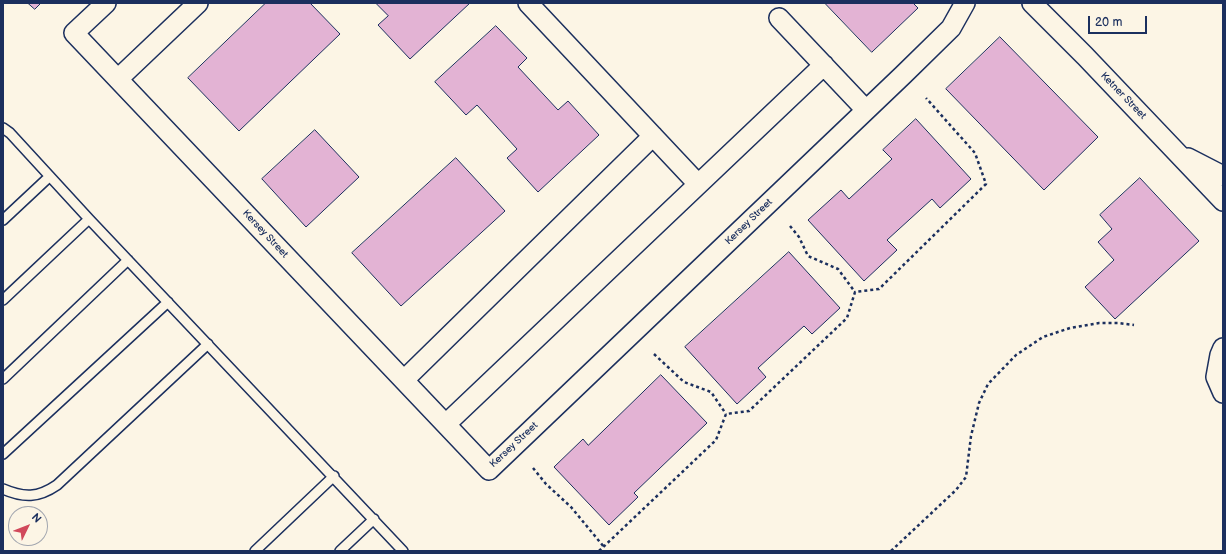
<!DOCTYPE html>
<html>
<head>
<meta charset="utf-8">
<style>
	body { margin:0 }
	#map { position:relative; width:1226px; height:554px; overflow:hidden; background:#fcf5e5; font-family:"Balsamiq Sans",sans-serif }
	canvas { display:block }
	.frame { position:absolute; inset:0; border:4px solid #1b2f5e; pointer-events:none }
	.north { position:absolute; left:8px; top:506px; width:40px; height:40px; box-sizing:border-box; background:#fcf5e5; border:1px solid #a2a6af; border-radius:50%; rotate:47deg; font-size:11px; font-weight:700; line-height:16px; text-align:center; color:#1b2f5e }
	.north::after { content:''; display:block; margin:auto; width:14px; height:18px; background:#d1495b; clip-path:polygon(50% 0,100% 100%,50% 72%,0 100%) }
	.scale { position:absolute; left:1088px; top:16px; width:59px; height:18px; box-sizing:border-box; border:2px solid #1b2f5e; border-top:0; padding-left:5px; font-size:12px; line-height:14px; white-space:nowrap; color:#1b2f5e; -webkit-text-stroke:3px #fcf5e5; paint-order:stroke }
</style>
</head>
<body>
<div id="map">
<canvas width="1226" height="554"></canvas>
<div class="frame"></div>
<div class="north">N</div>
<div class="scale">20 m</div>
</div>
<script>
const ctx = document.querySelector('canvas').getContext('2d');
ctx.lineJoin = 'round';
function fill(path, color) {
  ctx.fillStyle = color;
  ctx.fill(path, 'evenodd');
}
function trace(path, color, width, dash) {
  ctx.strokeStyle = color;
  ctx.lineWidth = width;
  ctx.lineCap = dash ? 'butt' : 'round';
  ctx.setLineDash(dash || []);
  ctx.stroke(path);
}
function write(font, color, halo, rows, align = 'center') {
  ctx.font = font + ' "Balsamiq Sans",sans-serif';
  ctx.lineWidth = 4;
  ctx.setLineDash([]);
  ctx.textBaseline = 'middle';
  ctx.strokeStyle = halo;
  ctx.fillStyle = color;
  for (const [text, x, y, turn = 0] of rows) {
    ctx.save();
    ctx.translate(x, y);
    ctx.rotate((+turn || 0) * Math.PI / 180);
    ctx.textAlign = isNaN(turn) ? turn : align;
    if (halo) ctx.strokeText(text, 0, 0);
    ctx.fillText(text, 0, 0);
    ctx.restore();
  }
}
const building = new Path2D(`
	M28,3H41L35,9Z
	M266,3H310L340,34L239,131L188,78Z
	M376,3H470L410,59L378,25L388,16Z
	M825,3H913L918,8L872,52Z
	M496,26L527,58L518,67L558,110L568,101L599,135L538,192L507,158L517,149L477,105L466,115L435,82Z
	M1000,37L1098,137L1044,190L946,89Z
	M916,119L971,179L940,208L932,199L887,240L897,250L864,281L808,220L841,190L849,199L892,159L883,150Z
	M315,130L359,177L306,227L262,179Z
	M456,158L505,211L401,306L352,253Z
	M1140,178L1199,241L1115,319L1085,287L1114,260L1098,242L1112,229L1100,215Z
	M789,252L840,308L812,334L804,326L758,368L766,377L737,404L685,347Z
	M661,375L707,423L634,493L638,497L609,525L554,467L583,439L588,445Z`);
const path = new Path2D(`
	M790,226L799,237L808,256L838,269L855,292
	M654,354L684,382L711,392L726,414
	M533,468L546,484L571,507L604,547
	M599,551L716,440L726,414L749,411L847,318L855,292L879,289L986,184L975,153L926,98
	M891,551L956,490L966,477L971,436L979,403L988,384L1016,355L1043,337L1070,328L1099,323H1118L1134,325`);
const lane = new Path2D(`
	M3,128L10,133L89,219L403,551
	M3,220L49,177
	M3,300L89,219
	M3,379L128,260
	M3,454L168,302
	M3,489C24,498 38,498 57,485L208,344
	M255,551L334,476
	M340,551L374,519`);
const street = new Path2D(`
	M106,3L74,33L489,470L903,75L951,28L965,3
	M528,3L698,184
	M1032,3L1085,56L1223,201
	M779,18L866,110
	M118,79L198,3
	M1188,158L1223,176
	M1223,348L1220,355L1216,377L1223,393
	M404,380L653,136
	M446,424L824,65`);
const streetNames = [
	["Ketner Street",1123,96,46],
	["Kersey Street",749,222,-44],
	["Kersey Street",265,234,47],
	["Kersey Street",514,445,-43]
];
fill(building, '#e3b3d4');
trace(building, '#1b2f5e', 1);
trace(lane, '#1b2f5e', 12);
trace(street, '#1b2f5e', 22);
trace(path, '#1b2f5e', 2.5, [3, 3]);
trace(lane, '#fcf5e5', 9);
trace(street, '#fcf5e5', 19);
write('10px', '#1b2f5e', '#fcf5e5', streetNames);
</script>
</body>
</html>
